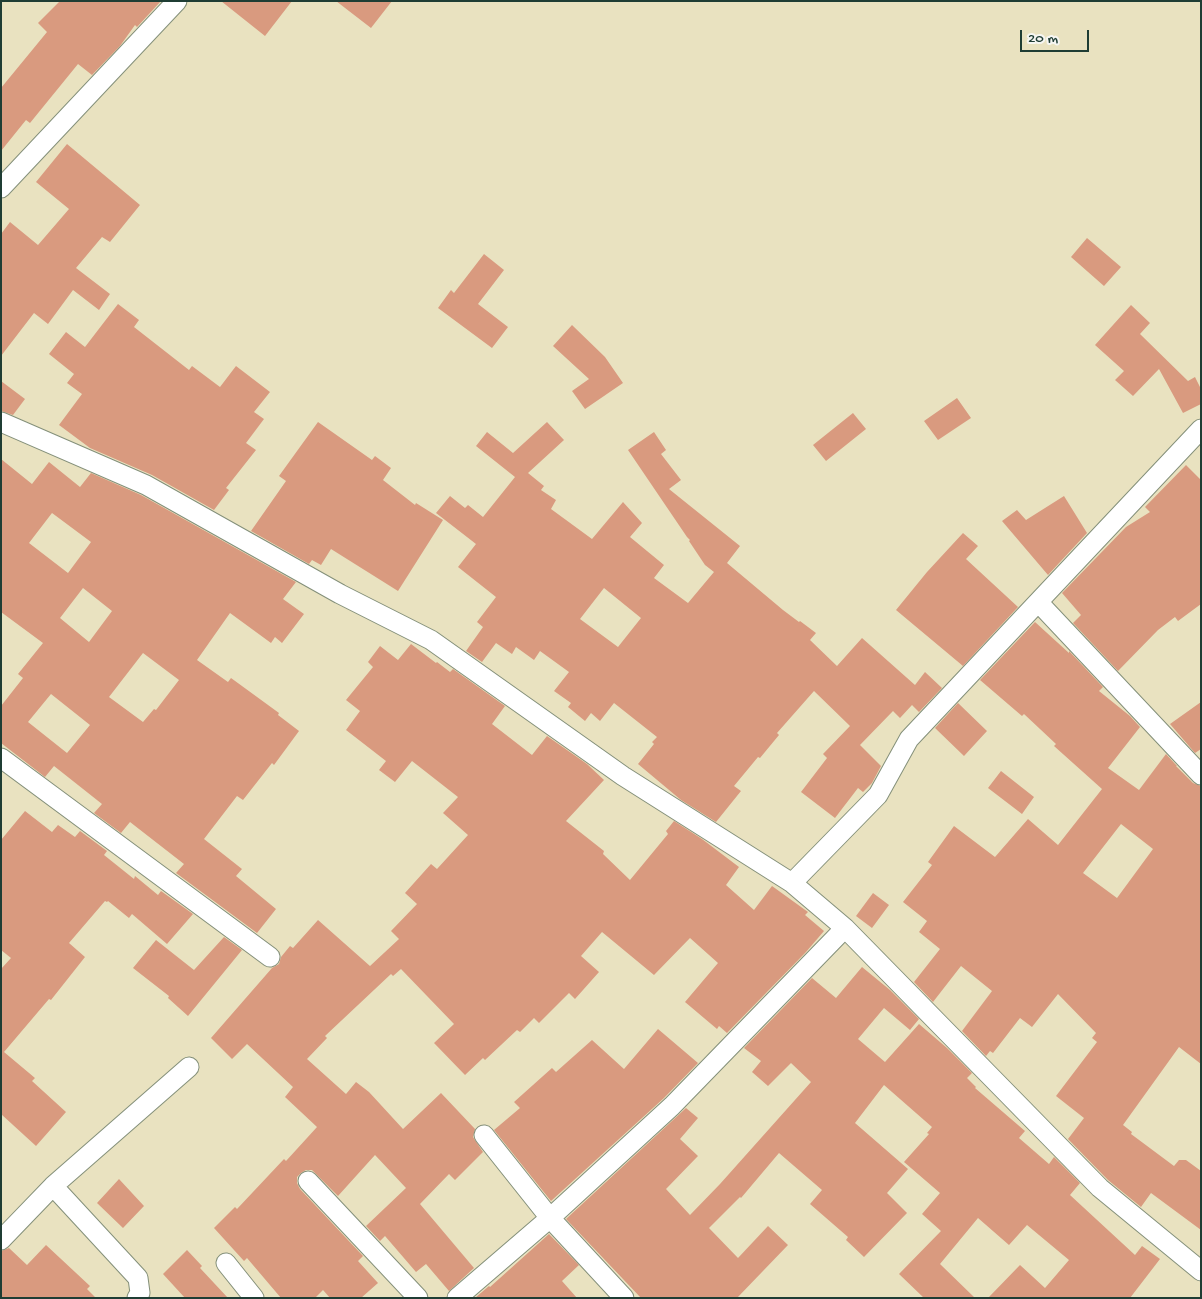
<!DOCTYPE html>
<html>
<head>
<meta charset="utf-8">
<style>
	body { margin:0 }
	#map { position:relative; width:1202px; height:1299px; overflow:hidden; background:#e9e2c0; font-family:"Gochi Hand",sans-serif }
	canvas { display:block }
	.frame { position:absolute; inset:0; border:2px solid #1f3d34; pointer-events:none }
	.scale { position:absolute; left:1020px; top:30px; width:69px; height:22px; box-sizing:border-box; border:2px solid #1f3d34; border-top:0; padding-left:6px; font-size:15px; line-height:18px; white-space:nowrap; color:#1f3d34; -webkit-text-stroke:4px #f6f6f2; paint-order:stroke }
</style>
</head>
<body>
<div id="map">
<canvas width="1202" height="1299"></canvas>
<div class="frame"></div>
<div class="scale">20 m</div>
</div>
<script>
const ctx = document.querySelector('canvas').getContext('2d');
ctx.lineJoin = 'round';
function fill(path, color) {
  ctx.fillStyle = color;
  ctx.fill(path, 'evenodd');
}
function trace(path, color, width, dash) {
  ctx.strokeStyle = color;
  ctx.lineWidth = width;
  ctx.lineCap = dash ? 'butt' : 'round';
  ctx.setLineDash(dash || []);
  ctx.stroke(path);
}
const building = new Path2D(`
	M60,1H161L137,27L135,25L120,46L92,75L78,64L30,123L26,120L1,151V88L47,32L38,23Z
	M221,1H292L265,36Z
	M336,1H392L371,28Z
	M67,144L140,205L110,242L102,237L76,268L110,294L99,310L73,290L48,324L34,313L1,356V234L10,222L38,245L69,209L36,182Z
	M1087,238L1121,267L1104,286L1071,257Z
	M484,254L504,270L478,304L508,327L492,348L438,308L451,290L454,293Z
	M118,304L139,320L134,327L189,370L192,366L220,387L236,366L270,392L254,412L264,419L246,443L256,450L226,488L229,490L214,510L152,475L90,448L59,425L82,394L67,383L74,374L49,354L66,332L85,347Z
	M1131,305L1150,323L1140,334L1188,381L1195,377L1201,389V404L1183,413L1159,369L1133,396L1115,380L1124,371L1095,345Z
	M572,325L605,357L623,383L585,409L572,391L589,379L553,346Z
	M1,381L25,399L13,415L1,411Z
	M957,398L971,418L938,440L924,421Z
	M853,413L866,429L826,461L813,445Z
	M318,422L372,460L375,456L391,468L383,480L415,505L416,503L443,520L398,591L331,549L321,565L312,560L309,564L251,531L286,481L279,476Z
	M547,422L564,440L528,473L544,486L541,490L556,500L551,509L592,539L623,502L642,523L630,537L664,565L654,578L688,603L714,572L705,565L689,541L690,540L687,537L628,450L654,432L666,450L661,454L681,480L669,489L740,546L727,563L783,610L799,622L800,621L816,633L810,640L837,666L862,638L915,685L925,672L942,688L919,712L912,705L900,718L893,711L860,745L881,766L872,783L863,792L858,788L835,818L801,792L827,758L823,754L850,726L814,691L777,733L779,735L760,758L758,757L734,786L741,791L716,822L681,800L638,764L654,744L652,742L657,737L614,703L600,721L591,713L585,721L568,707L571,703L554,691L569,672L540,651L534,660L516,647L512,654L496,643L482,662L466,651L483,627L477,622L496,597L458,567L476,544L436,513L450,496L465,508L468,505L483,517L515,477L476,446L487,432L513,453ZM604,588L641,618L618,647L580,619Z
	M1,459L32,484L49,462L80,487L91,473L141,495L296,582L283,599L304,614L282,643L275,637L271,643L230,613L197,660L228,682L231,678L279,713L278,715L299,731L274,765L272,763L243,800L237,796L204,839L242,869L236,876L276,909L257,933L176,873L184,864L130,822L121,833L94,813L102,804L54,766L45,777L1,743V706L23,678L18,674L43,643L1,612ZM52,513L91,542L68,573L29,543ZM83,588L112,611L89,642L60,618ZM143,653L179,680L156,710L154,709L143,722L109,697ZM51,694L90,725L67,753L28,722Z
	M1186,465L1201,480V604L1178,621L1175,617L1158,630L1118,671L1073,623L1081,615L1062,593L1126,527L1150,512L1145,507Z
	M1064,496L1087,533L1048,575L1002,521L1017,510L1026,520Z
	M963,533L978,546L966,559L1018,607L963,666L896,610L927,572Z
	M1035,622L1069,653V651L1103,687L1099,691L1130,716L1140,727L1108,768L1139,790L1166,754L1177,766H1176L1193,783L1201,786V1064L1179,1047L1123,1125L1132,1132L1131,1134L1174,1166L1179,1160H1186L1201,1171V1230L1151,1193L1141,1207L1108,1180L1068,1139L1084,1118L1056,1096L1097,1042L1092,1038L1096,1033L1058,994L1032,1027L1020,1018L993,1053L990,1051L986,1056L962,1031L992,991L961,966L933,1002L914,982L940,949L919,932L927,921L903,902L932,865L928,862L954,826L995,857L1028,819L1058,845L1102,789L1054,746L1056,744L1024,714L1022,716L980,680ZM1121,824L1153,849L1117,898L1083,873Z
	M411,644L436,663L437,662L450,672L453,669L505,706L492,724L532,755L547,736L587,764L604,780L566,821L604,851L603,854L630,880L668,834L666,831L674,821L702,839L739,867L726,885L754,910L772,886L808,912L805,915L824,931L806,952L727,1033L719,1026L717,1029L685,1002L718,963L690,938L654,975L602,932L581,956L599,972L575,999L569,993L539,1023L534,1018L520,1032L517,1030L485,1060L483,1058L465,1075L434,1043L454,1024L401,969L393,976L391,974L325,1036L327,1038L307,1059L346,1094L356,1082L369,1092L403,1129L441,1093L475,1129L473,1137L483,1152L455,1180L449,1174L420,1204L474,1268L449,1291L426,1264L416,1272L385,1236L380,1241L366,1226L406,1188L375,1155L338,1196L312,1170H306L301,1173L297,1177V1183L300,1189L363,1256L358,1261L378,1283L361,1298H330L323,1290L315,1298H281L247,1258L244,1261L214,1228L235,1207L237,1209L284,1159L286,1161L317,1127L285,1097L293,1087L247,1044L232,1059L211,1038L272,968L279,964L281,957L290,946L293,948L318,920L370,966L399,939L391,931L417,904L405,893L431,864L437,869L468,835L443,813L458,797L412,761L395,782L379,770L386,761L346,730L360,711L346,700L373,667L368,662L380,646L398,660Z
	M1201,702V749L1195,753L1170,724Z
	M958,703L987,731L964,756L935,728Z
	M1001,771L1034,797L1022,814L988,788Z
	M25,811L52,832L58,825L75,837L80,831L107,851L104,855L134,879L135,876L158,895L161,891L193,914L167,944L132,914L129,918L108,901L107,902L105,901L69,943L85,957L51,1000L49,999L4,1052L35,1078L32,1081L66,1112L36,1146L1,1114V969L11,958L1,950V840Z
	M873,893L889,905L872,928L856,916Z
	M224,937L242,950L188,1016L168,998L169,996L133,968L156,940L194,970Z
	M862,967L890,990L919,1019L910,1030L884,1008L858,1039L885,1062L919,1024L947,1048L972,1073L967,1078L976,1087L975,1088L1025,1131L1019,1138L1049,1164L1054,1157L1080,1183L1070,1195L1135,1255L1142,1246L1160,1259L1130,1298H988L1020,1265L1045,1288L1069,1260L1027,1225L1009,1245L978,1218L940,1264L975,1298H924L899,1274L941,1231L922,1214L940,1193L904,1162L929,1134L927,1133L932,1127L884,1085L855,1123L908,1169L887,1193L907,1213L864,1257L846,1240L848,1237L810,1204L822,1190L779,1153L741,1198L740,1197L709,1228L738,1258L768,1226L788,1245L737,1298H641L566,1219L686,1108L698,1118L680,1139L698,1156L666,1189L690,1215L720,1184L811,1082L791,1063L768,1086L752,1072L761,1061L744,1048L812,978L836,998Z
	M658,1029L698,1063L664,1098L551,1201L494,1130L520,1108L514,1102L552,1068L556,1072L592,1040L624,1069Z
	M119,1179L144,1206L123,1228L97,1203Z
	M549,1234L579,1265L562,1281L577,1298H475L489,1286L490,1287Z
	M46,1245L90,1286L87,1289L96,1298H1V1251L9,1248L27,1265Z
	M187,1250L202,1266L200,1268L228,1298H185L163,1274Z`);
const minor = new Path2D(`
	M1,188L177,1
	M1,422L146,485L340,594L431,640L623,776L792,883L845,928L1100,1188L1201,1271
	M1039,603L1201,775
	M1,758L270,957
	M792,883L878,795L909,739L1201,429
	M484,1135L550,1218L624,1298
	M308,1181L418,1298
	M53,1186L138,1278L140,1293L137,1298
	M1,1240L53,1186L189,1067
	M226,1263L254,1298
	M457,1298L550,1218L672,1106L845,928`);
fill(building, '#d99a7f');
trace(minor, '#84907a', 21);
trace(minor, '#fff', 19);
</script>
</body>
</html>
